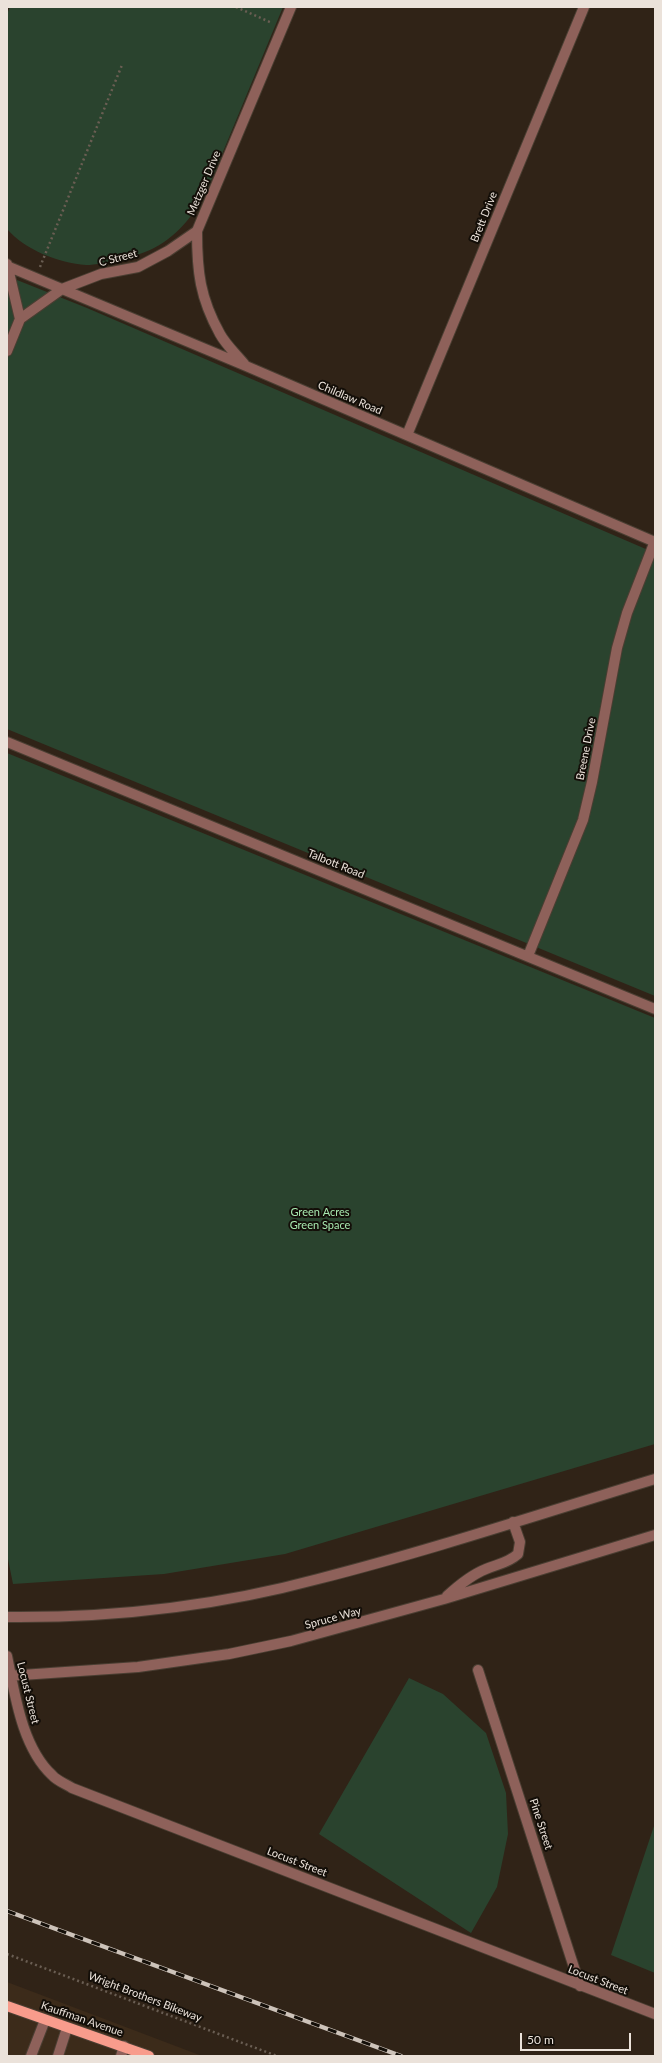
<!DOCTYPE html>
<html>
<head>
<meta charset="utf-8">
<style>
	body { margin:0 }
	#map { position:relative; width:662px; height:2063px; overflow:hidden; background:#302317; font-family:Lato,sans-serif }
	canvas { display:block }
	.frame { position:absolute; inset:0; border:8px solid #ebe2da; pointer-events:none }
	.scale { position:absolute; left:520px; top:2033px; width:111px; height:18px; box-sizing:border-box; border:2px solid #ebe2da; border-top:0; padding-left:5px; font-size:12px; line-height:14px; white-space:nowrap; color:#ebe2da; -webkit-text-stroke:3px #130e08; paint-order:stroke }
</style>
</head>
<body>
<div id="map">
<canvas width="662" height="2063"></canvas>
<div class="frame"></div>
<div class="scale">50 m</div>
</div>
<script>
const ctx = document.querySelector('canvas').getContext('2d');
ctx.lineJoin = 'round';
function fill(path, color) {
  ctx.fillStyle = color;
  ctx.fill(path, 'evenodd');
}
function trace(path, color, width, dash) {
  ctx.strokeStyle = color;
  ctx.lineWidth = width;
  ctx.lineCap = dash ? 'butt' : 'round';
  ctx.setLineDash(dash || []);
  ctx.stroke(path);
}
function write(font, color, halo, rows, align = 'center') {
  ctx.font = font + ' Lato,sans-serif';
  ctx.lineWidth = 4;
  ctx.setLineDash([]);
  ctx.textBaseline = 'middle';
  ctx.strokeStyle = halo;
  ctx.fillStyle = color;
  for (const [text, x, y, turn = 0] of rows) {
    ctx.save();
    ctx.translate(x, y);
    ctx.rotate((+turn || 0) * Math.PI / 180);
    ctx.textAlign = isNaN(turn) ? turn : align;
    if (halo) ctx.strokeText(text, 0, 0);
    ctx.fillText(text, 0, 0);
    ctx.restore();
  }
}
const built = new Path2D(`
	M7,1982L202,2056H7Z`);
const green = new Path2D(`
	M10,7H283L208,188C196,212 179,235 154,248C139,256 104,265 86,265C59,263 25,250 7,229V14Z
	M7,276L87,308L655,553V996L7,729Z
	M7,753L655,1018V1444L285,1554L164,1574L13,1584L7,1554Z
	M409,1678L443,1694L486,1733L506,1793L508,1834L497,1887L471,1933L319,1834Z
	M655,1823V1973L611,1955Z`);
const path = new Path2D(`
	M236,7L272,23
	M40,267L122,65
	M7,1954L277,2056`);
const minor = new Path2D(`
	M7,264L20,319
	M7,266L246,366L655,542
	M7,351L20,319L62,289L101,274L138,267L168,251L197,231
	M245,365C237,355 226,345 220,334C200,298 197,272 197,231L291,7
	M407,435L584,7
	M7,742L655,1009
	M528,956L583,820L592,782L617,648L627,613L655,541
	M447,1596C459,1585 471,1575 486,1569C498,1564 508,1563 518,1554L520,1542L513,1522
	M7,1617C111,1618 218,1606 318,1579C432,1550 543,1513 655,1479
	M7,1656C15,1695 22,1747 52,1775C57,1781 66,1784 72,1788L655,2014
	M478,1670L580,1986
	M7,1676L138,1667L229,1654L291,1641L444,1599L655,1535
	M31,2056L45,2020
	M58,2056L67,2028
	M121,2056L124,2046`);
const major = new Path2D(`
	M7,2006L149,2056`);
const rail = new Path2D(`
	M7,1911L401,2056`);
const streetNames = [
	["Metzger Drive",204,183,-67],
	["Brett Drive",484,217,-68],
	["C Street",118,258,-15],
	["Childlaw Road",350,398,23],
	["Breene Drive",586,749,-79],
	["Talbott Road",336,864,22],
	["Spruce Way",333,1618,-15],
	["Locust Street",28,1693,76],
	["Pine Street",541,1824,72],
	["Locust Street",297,1862,21],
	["Locust Street",598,1980,21],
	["Wright Brothers Bikeway",145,1997,21],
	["Kauffman Avenue",82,2019,19]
];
const parkNames = [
	["Green Acres",320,1212],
	["Green Space",320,1225]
];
fill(built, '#3c2b1a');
fill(green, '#2a432e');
trace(minor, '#4a3e32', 12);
trace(major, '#4a3e32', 12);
trace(path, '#6a5e53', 2.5, [2, 3]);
trace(minor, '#8e615a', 10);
trace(major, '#f89c8c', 10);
trace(rail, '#cdc3ba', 4.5);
trace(rail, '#130e08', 3, [9]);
write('11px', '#ebe2da', '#130e08', streetNames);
write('11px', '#a8eab0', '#130e08', parkNames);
</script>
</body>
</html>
